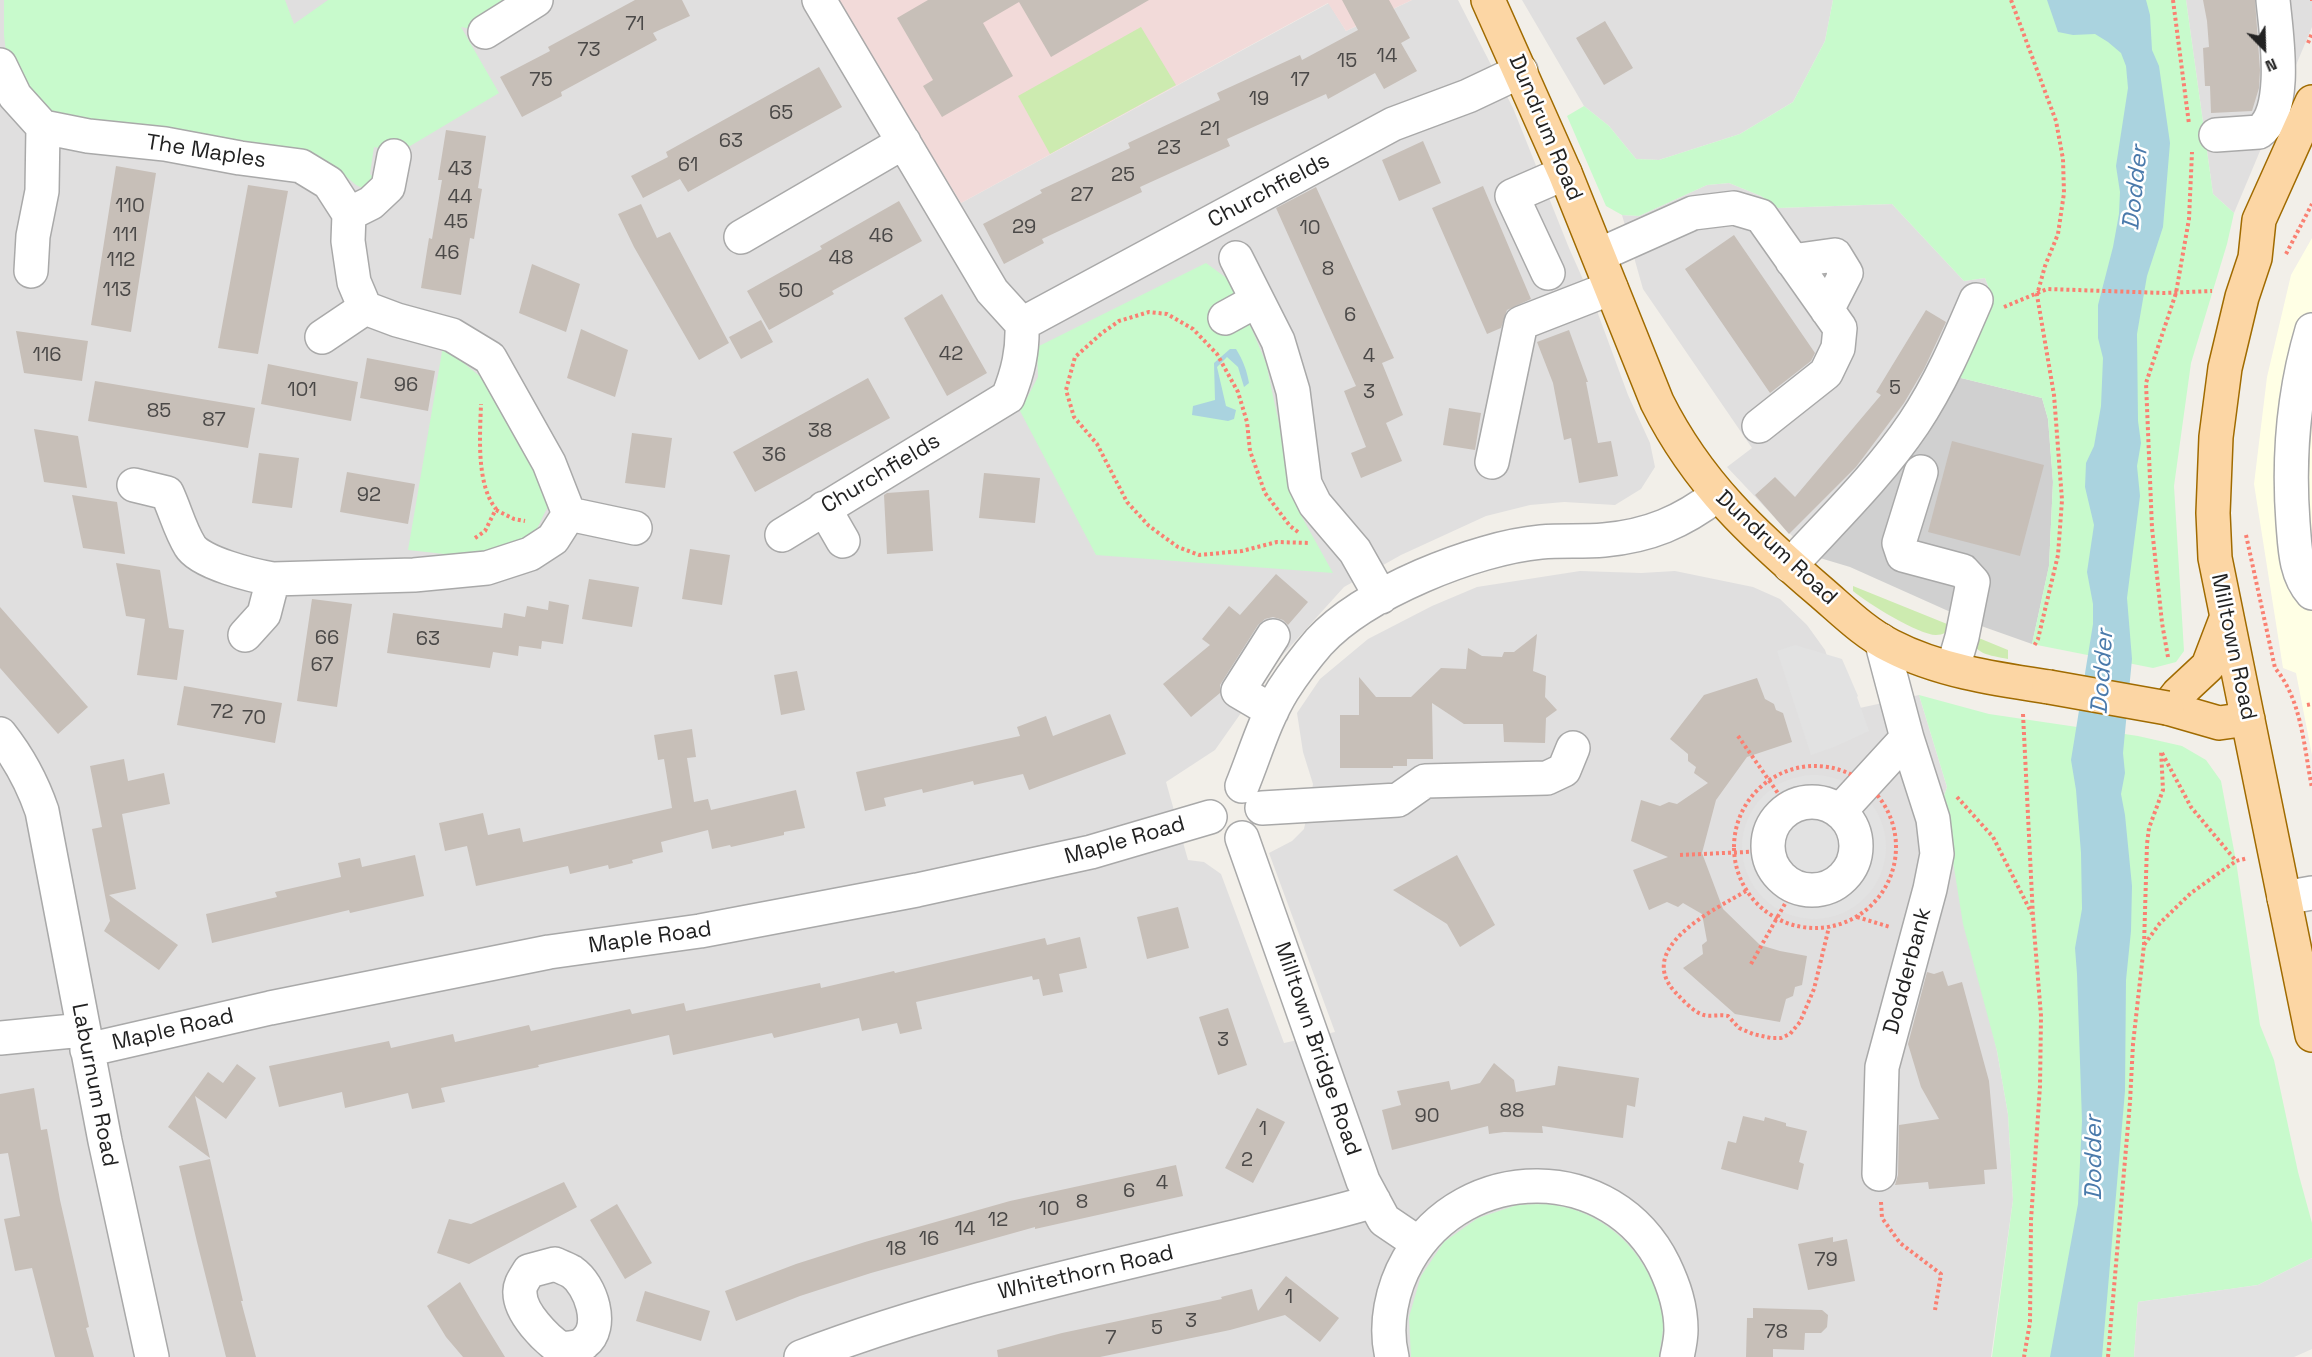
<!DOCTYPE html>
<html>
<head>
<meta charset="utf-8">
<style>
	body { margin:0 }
	#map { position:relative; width:2312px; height:1357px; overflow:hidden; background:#f2efe9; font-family:"Space Grotesk",sans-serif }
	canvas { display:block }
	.north { position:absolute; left:2234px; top:18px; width:60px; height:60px; -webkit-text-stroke:4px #fff; paint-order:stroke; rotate:157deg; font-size:16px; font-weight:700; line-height:24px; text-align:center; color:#222 }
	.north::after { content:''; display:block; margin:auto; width:21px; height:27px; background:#222; clip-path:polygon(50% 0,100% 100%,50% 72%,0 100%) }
</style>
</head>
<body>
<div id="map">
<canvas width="2312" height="1357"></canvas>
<div class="north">N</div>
</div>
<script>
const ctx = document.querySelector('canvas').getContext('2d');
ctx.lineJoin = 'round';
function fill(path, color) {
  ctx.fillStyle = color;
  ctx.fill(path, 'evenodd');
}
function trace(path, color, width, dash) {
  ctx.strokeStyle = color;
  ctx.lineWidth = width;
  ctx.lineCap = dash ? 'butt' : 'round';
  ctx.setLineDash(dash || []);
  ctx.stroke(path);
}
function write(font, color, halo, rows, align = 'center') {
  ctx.font = font + ' "Space Grotesk",sans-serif';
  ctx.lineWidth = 5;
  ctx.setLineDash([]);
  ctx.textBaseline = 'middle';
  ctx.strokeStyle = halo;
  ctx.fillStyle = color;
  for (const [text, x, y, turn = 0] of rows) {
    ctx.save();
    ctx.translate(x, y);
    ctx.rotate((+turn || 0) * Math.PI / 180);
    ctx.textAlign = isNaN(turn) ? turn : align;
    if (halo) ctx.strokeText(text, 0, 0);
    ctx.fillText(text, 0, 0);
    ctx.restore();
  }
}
const residential = new Path2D(`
	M0,0H836L961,203L1329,3L1346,31L1412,0H1458L1513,108L1569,248L1597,311L1628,395L1650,443L1655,467L1641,489L1615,505L1564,502L1530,505L1486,516L1401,555L1344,587L1279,659L1215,750L1166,782L1188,860L1204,862L1221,874L1284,1043L1335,1032L1269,853L1292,841L1304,829L1313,784L1303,752L1297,713L1320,679L1368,639L1432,606L1477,587L1580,571L1641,573L1675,571L1753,587L1780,599L1807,625L1825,650L1846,711L1919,695L1947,787L1943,799L1997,1051L2008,1114L2013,1200L1991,1357H0Z
	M1522,0H1833L1825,41L1793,102L1740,134L1659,160L1636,159L1609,126L1584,106Z
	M2186,0H2312V27L2234,213L2213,194Z
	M1729,183L1761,196L1778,208L1892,204L1964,281L1985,278L1993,299L1810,555L1727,467L1752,448L1643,289L1622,215L1639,216L1707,185Z`);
const commercial = new Path2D(`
	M836,0H1412L1346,31L1328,3L961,203Z`);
const education = new Path2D(`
	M2312,238V755L2296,673L2283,668L2254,484L2267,377L2291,275Z`);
const religious = new Path2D(`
	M1957,377L2042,398L2048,419L2053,482L2049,566L2032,644L1984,627L1850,567L1810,555Z`);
const grass = new Path2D(`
	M1141,27L1176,85L1050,154L1018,96Z
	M1853,586L1952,626C1948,632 1943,635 1936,635C1919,635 1867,603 1853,591Z
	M1969,634L2008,650V659C1989,655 1974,655 1969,634Z`);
const park = new Path2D(`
	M4,0H285L294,24L328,0H536L485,32L461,27L499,93L400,152L374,147L370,174L373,177L374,183L367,190L356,185L335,167L317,159L57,116L27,103L8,69L4,35Z
	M1833,0H2186L2213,194L2234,213L2227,244L2191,363L2174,486L2184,651L2176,662L2153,668L2032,644L2049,566L2053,482L2048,419L2042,398L1957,377L1980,309L1993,299L1985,278L1964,281L1892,204L1778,208L1761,196L1729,183L1707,185L1639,216L1622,215L1606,206L1567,116L1584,106L1609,126L1636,159L1659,160L1740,134L1793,102L1825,41Z
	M1206,263L1232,282L1266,363L1297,508L1333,573L1096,555L1020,411L1038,377L1037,347Z
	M443,346L488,383L545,477L548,506L533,537L481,558L408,550Z
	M1919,695L1989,714L2138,736L2182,746L2206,760L2221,781L2236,861L2260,1025L2274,1060L2298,1172L2312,1223V1258L2258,1285L2138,1302L2134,1357H1992L2013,1200L2008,1114L1997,1051L1963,924L1943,799L1947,787Z
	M1517,1205C1530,1205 1546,1203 1559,1206C1615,1216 1656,1265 1663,1320C1664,1332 1660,1345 1659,1357H1411L1409,1317L1421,1276L1444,1242L1478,1218Z`);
const parking = new Path2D(`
	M1795,645L1842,659L1858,696L1857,697L1869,731L1834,747L1811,755L1777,651Z
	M1742 847a72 72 0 1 1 144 0a72 72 0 1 1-144 0Z
	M2312,1258V1349L2294,1357H2134L2138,1302L2258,1285Z`);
const water = new Path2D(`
	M2047,0H2146L2150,15L2152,50L2159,66L2170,143L2163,227L2147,276L2137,334L2138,421L2141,443L2137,466L2140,496L2127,598L2132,659L2123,753L2125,773L2121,794L2125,815L2132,886L2131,931L2126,980L2125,1091L2102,1357H2050L2078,1204L2082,1121L2077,974L2075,948L2082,909L2081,853L2076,790L2071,760L2093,624V604L2087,572L2094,525L2085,487L2086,463L2094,446L2101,406L2103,358L2098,338V305L2113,247L2119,214L2120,192L2116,166L2128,88L2126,66L2121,53L2108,42L2095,34L2073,35L2058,32Z
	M1230,349H1236C1243,360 1247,371 1249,383L1244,387L1238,367L1227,357L1217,367L1226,406L1236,410L1234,419L1228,421L1192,415L1193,406L1215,400L1214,363Z`);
const building = new Path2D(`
	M635,0H682L690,16L653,33L657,40L561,92L562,96L522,117L500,77L550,51L548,47Z
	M928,0H1149L1051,57L1019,2L983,23L1013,76L942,117L923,86L933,80L897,18Z
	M1342,0H1389L1410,38L1401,43L1417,71L1384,89L1375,73L1328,99L1326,94L1227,139L1230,146L1140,187L1142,192L1042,239L1044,243L1004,264L983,224L1042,193L1040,190L1130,148L1128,143L1220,100L1217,93L1300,55L1302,60L1358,30Z
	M2203,0H2255L2260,70L2259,88L2252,111L2211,113L2210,86H2205L2203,48L2209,47L2207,21Z
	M1605,21L1633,68L1604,85L1576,38Z
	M819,67L842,107L688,192L680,179L643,198L631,176L668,157L666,152Z
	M446,130L486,136L478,188L482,189L478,213L474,239L470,238L461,295L421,288L429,238L432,239L442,180H438Z
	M1423,141L1441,183L1399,201L1382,160Z
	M116,166L156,173L131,332L91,325Z
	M248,185L288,191L258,354L218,348Z
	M1483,186L1531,299L1507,310L1501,328L1487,334L1432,208Z
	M1316,187L1394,358L1382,363L1403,415L1386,423L1402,461L1361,478L1351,453L1366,447L1344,391L1356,386L1276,208Z
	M899,201L922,241L832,291L834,294L769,330L747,291L822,249L820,246Z
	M641,204L657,238L670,232L729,343L699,360L634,247L618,214Z
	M1734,235L1815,353L1811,361L1770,393L1685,269Z
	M532,264L580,284L566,332L519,313Z
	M942,294L987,373L947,396L904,318Z
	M1926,310L1946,322L1924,369L1904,403L1856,467L1789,534L1755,495L1775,477L1795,497L1881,395L1876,392Z
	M761,320L773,342L741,359L729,337Z
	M581,329L628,350L615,397L567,378Z
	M1569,330L1588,382H1586L1598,443L1611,441L1618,476L1579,483L1571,438L1564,440L1553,383L1537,342Z
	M16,331L88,341L82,381L24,373Z
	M367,358L435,371L428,411L360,398Z
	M268,364L358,382L351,421L261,404Z
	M868,378L890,418L755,492L733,452Z
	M95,381L255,408L248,448L88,421Z
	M1449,408L1481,413L1475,450L1443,445Z
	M34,429L78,436L87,488L44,482Z
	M632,433L672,438L665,488L625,483Z
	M1952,441L2044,465L2020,556L1928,532Z
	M259,453L299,458L292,508L252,503Z
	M347,472L415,484L408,524L340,512Z
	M984,473L1040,478L1035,523L979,518Z
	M929,490L933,551L887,554L884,495L887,493Z
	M72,495L117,502L125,554L83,548Z
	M690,549L730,555L722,605L682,599Z
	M116,563L160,570L169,628L184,630L177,680L137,675L145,619L126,616Z
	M1276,574L1308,602L1288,625L1283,620L1273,617L1265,619L1258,625L1220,685V693L1191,717L1163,684L1210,645L1202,639L1229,606L1240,615Z
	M589,579L639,587L632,627L582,619Z
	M312,599L352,604L337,707L297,701Z
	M549,601L569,605L563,644L542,641L541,649L519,646L518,656L493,652L490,668L387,653L393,613L502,628L504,613L525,617L527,606L548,610Z
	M0,607L88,707L58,734L0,668Z
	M1537,634L1533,671L1546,676L1545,697L1557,710L1546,718L1545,743L1504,742L1503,724H1464L1432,703L1433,759H1407V766H1393V768H1340V715H1359V677L1376,697H1411L1441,668L1466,669L1468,648L1482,656L1502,657L1504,652H1514Z
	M797,671L805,710L781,715L774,675Z
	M1757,678L1765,699L1774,704L1776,710L1783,713L1792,742L1747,757L1716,800L1702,853L1723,909L1760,945L1780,951L1807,956L1802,985L1795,987L1793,996L1786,999L1780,1022L1735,1014L1683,968L1703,954L1702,945L1707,941L1702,914L1683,903L1678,907L1667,902L1649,910L1633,870L1668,857L1631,841L1641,800L1660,806L1669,802L1677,804L1708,783L1694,773L1696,767L1688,761V754L1670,739L1704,695Z
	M184,686L282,703L275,743L177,725Z
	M1110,714L1126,754L1029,790L1023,774L974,785L973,781L923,793L922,789L884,798L886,806L865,811L856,772L1020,736L1017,727L1046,716L1053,736Z
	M692,729L696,757L687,758L694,802L708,799L711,810L796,790L805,828L784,832V835L731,847L730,845L712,849L708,830L661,842L663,852L632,860L633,863L609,869L608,865L570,874L568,866L476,886L467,846L445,851L439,823L483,813L488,835L520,828L523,842L672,808L664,759L658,760L654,735Z
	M124,759L128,781L164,773L170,804L122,814L136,889L109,895L178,945L159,970L104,931L110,921L92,829L102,827L90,766Z
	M415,855L424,896L350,913L349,910L212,943L206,914L277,897L275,892L341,877L338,863L360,858L362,867Z
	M1457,855L1495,925L1460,947L1447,924L1393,890Z
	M1178,907L1189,948L1147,959L1137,917Z
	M1080,937L1087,968L1059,974L1063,992L1043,996L1039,979L1033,980L1032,976L916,1002L922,1029L900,1034L897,1023L862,1031L859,1018L774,1038L772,1033L673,1055L669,1035L538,1065L539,1067L441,1088L445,1102L412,1109L408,1093L345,1108L342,1092L279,1107L269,1066L389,1041L391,1048L453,1034L455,1042L529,1025L531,1031L630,1009L632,1014L684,1003L686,1011L820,983L821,988L894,971L895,973L1045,938L1047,945Z
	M1943,971L1948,986L1962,982L1989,1081L1997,1169L1984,1170L1985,1184L1929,1189L1928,1182L1895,1185L1898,1175L1899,1125L1939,1119L1921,1087L1908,1044L1927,972L1934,974Z
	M1228,1008L1247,1065L1218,1075L1199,1017Z
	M1494,1063L1514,1080L1516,1092L1555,1085L1558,1066L1639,1078L1635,1107L1627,1105L1623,1138L1542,1126L1543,1133L1504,1132L1489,1134L1488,1126L1392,1150L1382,1110L1401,1105L1397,1091L1449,1081L1451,1090L1480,1083Z
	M237,1064L256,1078L226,1119L195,1096L210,1158L168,1127L208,1072L223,1083Z
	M34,1088L41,1130L47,1129L60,1200L89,1327L86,1328L94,1357H55L32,1268L15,1271L4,1219L20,1216L8,1153L0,1154V1094Z
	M1257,1108L1285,1122L1253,1183L1225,1168Z
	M1743,1116L1764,1121L1765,1117L1786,1123V1126L1807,1131L1799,1162L1804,1164L1798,1190L1721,1169L1728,1141L1736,1143Z
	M210,1159L243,1301H241L256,1357H226L197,1242L179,1166Z
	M1176,1165L1183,1196L1035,1229V1227L871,1273L800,1296L736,1321L725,1291L796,1264L865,1242L1010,1201Z
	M564,1182L577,1207L469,1264L437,1253L449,1219L471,1224Z
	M617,1204L652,1263L625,1279L590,1220Z
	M1833,1237V1242L1847,1239L1855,1281L1808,1290L1798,1244Z
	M1286,1276L1339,1318L1320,1342L1285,1315L1230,1330L1100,1357H998L997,1350L1062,1333L1222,1299L1221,1297L1252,1289L1258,1311Z
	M460,1282L481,1318L505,1357H463L446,1337L427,1306Z
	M645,1291L710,1311L701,1341L636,1321Z
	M1753,1308L1822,1310L1828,1315L1827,1327L1821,1333H1805L1804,1350L1773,1349V1357H1746L1747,1318H1753Z`);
const path = new Path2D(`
	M2011,0L2056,121L2063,159L2064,193L2058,234L2045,266L2037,295L2054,395L2062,500L2058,555L2038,639L2034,646
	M2173,0L2189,124
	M2312,0V1
	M2308,43L2312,33
	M2286,254L2312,204
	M2004,307L2047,289L2164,293L2212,291
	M496,510L514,519L525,521
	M1298,532L1290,526L1265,493L1250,451L1247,422L1238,392L1217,354L1193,329L1167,314L1149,312L1119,321L1102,333L1075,357L1066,390L1074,417L1097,444L1127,502L1149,526L1178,547L1199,555L1242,551L1277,542L1309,543
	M2246,535L2275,668C2302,700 2304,748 2312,788
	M475,538L485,531L496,509C476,484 480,435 481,404
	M2168,657L2162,623L2152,528L2146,383L2176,293L2189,219L2192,152
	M2307,705L2312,704
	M2023,714L2033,917L2041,1016L2040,1086L2031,1220L2030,1322L2024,1357
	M1738,736L1789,809
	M2162,753L2191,807L2236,861L2248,858
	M1734 847a81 81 0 1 1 162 0a81 81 0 1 1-162 0Z
	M1957,797L1993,837L2032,914
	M1680,855L1768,851
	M1746,891C1716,909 1634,947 1675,992C1683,1000 1693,1012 1704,1015C1712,1017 1720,1014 1728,1016L1739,1028L1753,1034L1771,1038H1781L1790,1034L1800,1022L1814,989L1829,927
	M1857,917L1890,927
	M2144,945L2147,844L2149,828L2163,790L2161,750
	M1751,964L1795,886
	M1881,1202L1882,1218L1900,1243L1941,1274L1935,1310
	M2108,1357L2130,1102L2133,1044L2144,945L2160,923L2191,893L2236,861`);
const minor = new Path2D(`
	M485,32L536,0
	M0,65L15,96L43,127L88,136L165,144L240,158L301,166L329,183L349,214L348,241L354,282L365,308L397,320L452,335L490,358L549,463L569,514L553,539L530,554L487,568L414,575L273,579C254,576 200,563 190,546C180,530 175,510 167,493L134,485
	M2216,135L2259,132C2289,111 2276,33 2273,0
	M349,214L371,203L388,187L394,156
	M741,237L904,142
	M1599,255L1693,213L1734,208L1761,216L1840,328L1838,348L1826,373L1759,426
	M1236,258L1278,341L1293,391L1305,484L1315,504L1355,551L1381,597
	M1792,261L1835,255L1846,273L1827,310
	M31,271L33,236L42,191L43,127
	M1548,273L1512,196L1565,173
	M1225,318L1256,301
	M1022,324L1393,124L1468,96L1521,71
	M2312,330C2293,394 2288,456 2293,523C2295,547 2295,574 2312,593
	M322,337L365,308
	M1492,462L1521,323L1611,288
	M1921,472L1899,543L1903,555L1963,571L1973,582L1962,637L1953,668
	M824,508L843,541
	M569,514L635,528
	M782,535L1008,397C1018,372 1023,351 1022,324L992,291L819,0
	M1790,566C1832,520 1879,475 1914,423C1940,384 1958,342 1976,300
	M245,635L264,614L273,579
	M1272,711L1238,691L1273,636
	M0,734C19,758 32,782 42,811L105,1141L152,1357
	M1242,786C1255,754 1265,719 1283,690C1294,673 1306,657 1319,642C1364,593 1475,548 1541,542C1562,540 1583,542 1604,540C1649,536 1682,522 1717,495
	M1768 846a44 44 0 1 1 88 0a44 44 0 1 1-88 0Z
	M1262,808L1398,800L1425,781L1547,778L1564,770L1573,748
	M1840,811L1907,738
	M1242,838L1363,1181L1384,1220L1418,1243
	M2284,898L2312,893
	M0,1038L83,1030
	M87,1050L270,1008L549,952L700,931L917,890L1091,852L1210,817
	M1879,1174L1882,1067L1930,889L1937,854L1933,819L1907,738L1881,640
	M555,1264C561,1267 567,1269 572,1272C591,1285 605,1327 584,1343C579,1348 568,1348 561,1349C546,1339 520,1313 520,1293C519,1285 525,1278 529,1271Z
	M801,1357C944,1302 1094,1271 1242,1235C1286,1224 1331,1214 1374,1201
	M1392,1357C1384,1325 1392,1288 1408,1260C1465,1161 1612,1160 1664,1265C1674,1286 1681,1306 1681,1330C1681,1339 1679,1348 1677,1357`);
const major = new Path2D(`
	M1488,0L1565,173L1657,402C1698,484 1754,535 1822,593C1844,612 1865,633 1891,646C1939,671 1996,679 2049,687
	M2312,102L2259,220L2255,258L2242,297L2225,368L2216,437L2213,513L2215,558L2312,1035
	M2226,619L2208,666L2178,694L2167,708L2219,723L2248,719`);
const majorBridge = new Path2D(`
	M2049,687L2167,708`);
const numberNames = [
	["71",635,25],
	["73",589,51],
	["14",1387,57],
	["15",1347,62],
	["75",541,81],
	["17",1300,81],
	["19",1259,100],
	["65",781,114],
	["21",1210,130],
	["63",731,142],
	["23",1169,149],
	["61",688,166],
	["43",460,170],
	["25",1123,176],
	["27",1082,196],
	["44",460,198],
	["110",130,207],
	["45",456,223],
	["29",1024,228],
	["10",1310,229],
	["111",125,236],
	["46",881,237],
	["46",447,254],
	["48",841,259],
	["112",121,261],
	["8",1328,270],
	["113",117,291],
	["50",791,292],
	["6",1350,316],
	["42",951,355],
	["116",47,356],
	["4",1369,357],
	["96",406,386],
	["5",1895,389],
	["101",302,391],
	["3",1369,393],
	["85",159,412],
	["87",214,421],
	["38",820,432],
	["36",774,456],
	["92",369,496],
	["66",327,639],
	["63",428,640],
	["67",322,666],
	["72",222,713],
	["70",254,719],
	["3",1223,1041],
	["88",1512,1112],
	["90",1427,1117],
	["1",1263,1130],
	["2",1247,1161],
	["4",1162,1184],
	["6",1129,1192],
	["8",1082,1203],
	["10",1049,1210],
	["12",998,1221],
	["14",965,1230],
	["16",929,1240],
	["18",896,1250],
	["79",1826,1261],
	["1",1289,1298],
	["3",1191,1322],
	["5",1157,1329],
	["78",1776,1333],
	["7",1111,1339]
];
const streetNames = [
	["Dundrum Road",1545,128,67],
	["The Maples",206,152,9],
	["Churchfields",1269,191,-28],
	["Churchfields",881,474,-31],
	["Dundrum Road",1776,548,43],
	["Milltown Road",2233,647,78],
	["Maple Road",1125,841,-16],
	["Maple Road",650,938,-8],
	["Dodderbank",1908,971,-75],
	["Maple Road",173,1030,-13],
	["Milltown Bridge Road",1317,1049,71],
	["Laburnum Road",94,1085,79],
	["Whitethorn Road",1086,1273,-13]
];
const waterNames = [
	["Dodder",2136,188,-84],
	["Dodder",2103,672,-86],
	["Dodder",2094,1158,-90]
];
fill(residential, '#e0dfdf');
fill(commercial, '#f2dad9');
fill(education, '#ffffe5');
fill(religious, '#d0d0d0');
fill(grass, '#cdebb0');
fill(park, '#c8facc');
fill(parking, '#e2e2e2');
fill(water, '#aad3df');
fill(building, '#c7bfb8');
trace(minor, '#a9a9a9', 36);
trace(major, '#a06b00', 36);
trace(path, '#fa8072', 4, [3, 3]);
trace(minor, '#fff', 33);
trace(major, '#fcd6a4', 33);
trace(majorBridge, '#a06b00', 36, []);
trace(majorBridge, '#fcd6a4', 33);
write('20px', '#4b4948', null, numberNames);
write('22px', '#222', '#fff', streetNames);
write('italic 24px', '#4a7aab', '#fff', waterNames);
</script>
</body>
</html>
